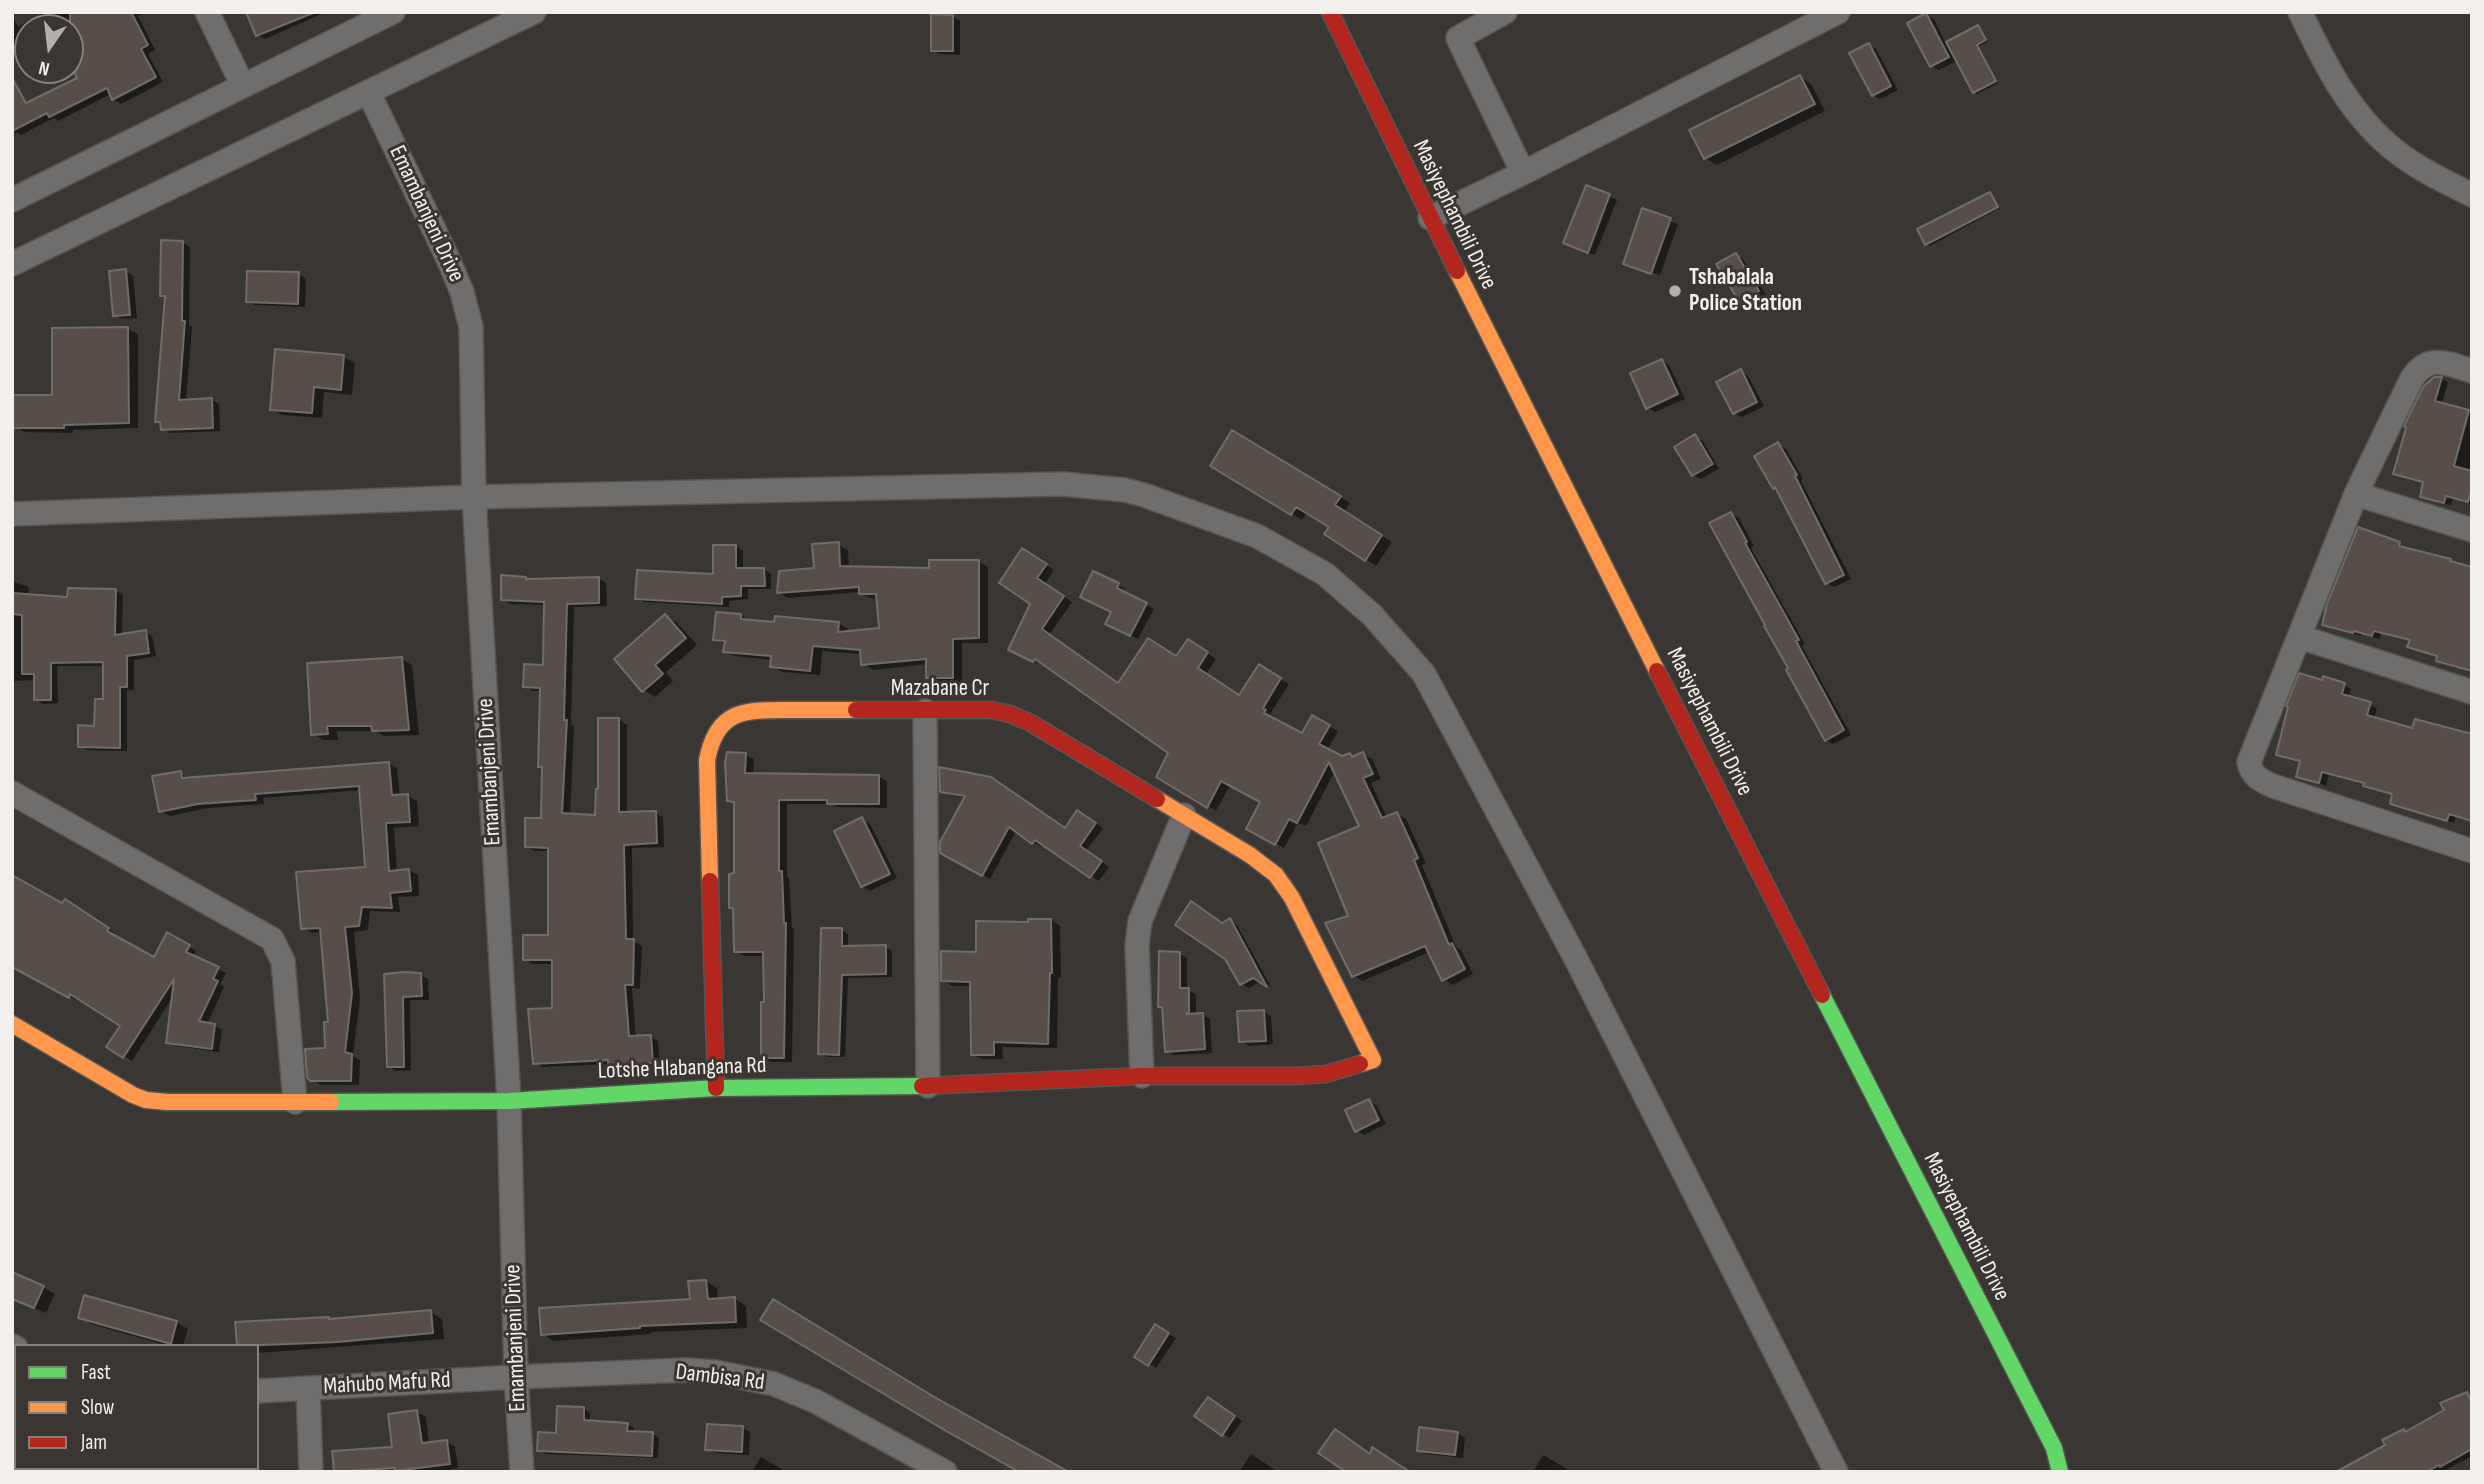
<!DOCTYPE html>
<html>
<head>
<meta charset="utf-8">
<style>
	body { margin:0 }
	#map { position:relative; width:2484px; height:1484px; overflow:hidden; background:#393634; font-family:"Sofia Sans Condensed",sans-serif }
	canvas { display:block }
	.frame { position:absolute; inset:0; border:14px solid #f3efed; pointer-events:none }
	.legend { position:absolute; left:14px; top:1344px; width:245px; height:126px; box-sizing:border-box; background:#3b3632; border:2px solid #85807d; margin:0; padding:9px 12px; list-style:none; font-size:21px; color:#f3efed }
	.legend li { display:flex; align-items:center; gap:14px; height:35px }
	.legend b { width:35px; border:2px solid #85807d }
	.north { position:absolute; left:14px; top:14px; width:70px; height:70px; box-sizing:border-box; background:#3b3632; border:2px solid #85807d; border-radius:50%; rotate:194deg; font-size:19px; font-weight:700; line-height:28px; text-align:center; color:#f3efed }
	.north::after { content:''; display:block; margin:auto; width:24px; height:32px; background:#b2aeac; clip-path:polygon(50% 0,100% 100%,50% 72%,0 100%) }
</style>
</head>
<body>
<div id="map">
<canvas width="2484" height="1484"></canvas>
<div class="frame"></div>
<ul class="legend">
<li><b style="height:9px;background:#63d668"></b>Fast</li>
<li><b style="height:9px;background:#ff974d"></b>Slow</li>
<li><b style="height:9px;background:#b3261e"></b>Jam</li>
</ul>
<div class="north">N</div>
</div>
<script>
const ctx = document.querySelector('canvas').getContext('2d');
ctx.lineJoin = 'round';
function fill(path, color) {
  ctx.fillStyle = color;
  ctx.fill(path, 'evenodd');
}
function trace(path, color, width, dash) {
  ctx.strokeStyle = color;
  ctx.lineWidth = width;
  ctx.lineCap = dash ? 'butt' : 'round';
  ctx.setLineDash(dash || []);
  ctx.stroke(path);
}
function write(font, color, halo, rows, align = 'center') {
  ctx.font = font + ' "Sofia Sans Condensed",sans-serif';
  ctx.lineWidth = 6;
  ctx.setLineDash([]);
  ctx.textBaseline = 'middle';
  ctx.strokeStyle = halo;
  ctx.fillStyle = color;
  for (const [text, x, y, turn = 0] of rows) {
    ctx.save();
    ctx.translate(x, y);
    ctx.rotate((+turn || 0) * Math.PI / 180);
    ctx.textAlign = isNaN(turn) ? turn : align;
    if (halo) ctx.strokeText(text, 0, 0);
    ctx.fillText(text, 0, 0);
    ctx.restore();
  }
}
const shadow = new Path2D(`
	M44,12H147L138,16L155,50L148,54L163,82L121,104L113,99L111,94L58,121L54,118L21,135L17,132L12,135V103L22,98L31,103L80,78L70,59V28H28V45L12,52V15L18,27Z
	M248,12H326L265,39L257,35Z
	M1926,15L1934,19L1946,44L1978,27L1981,29L1988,42L1979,46L1998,83L1977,94L1974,92L1958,60L1939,70L1931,66Z
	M953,17L960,21V55L940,54L932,50Z
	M1869,45L1876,49L1898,90L1880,99L1873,95Z
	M1800,77L1811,84L1825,111L1717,165L1705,158Z
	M1587,187L1617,200L1595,255L1572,247Z
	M1990,194L2000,208L1930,246L1927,244Z
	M1643,210L1678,224L1660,275L1630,265Z
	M183,243L190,247L189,325L192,327L186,401L212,400L219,404L220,431L170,433L156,421L167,298L161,295Z
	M1736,255L1743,259L1766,295L1748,306L1741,302Z
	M126,271L133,276L137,318L122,319L115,315Z
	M299,274L306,279L305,307L255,305L247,301Z
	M128,329L138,334V428L73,430V433L24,432L15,427L54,397Z
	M344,357L355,363L352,395L324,392L322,418L282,415L272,409Z
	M1662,360L1669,365L1685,399L1655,412L1648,408Z
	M1740,371L1748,376L1764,406L1742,417L1734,413Z
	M2442,379L2448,382L2442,404L2472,413V504L2453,498L2451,505L2429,500L2422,496L2425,483L2395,473L2432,380Z
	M1233,433L1350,503L1344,512L1392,542L1376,566L1326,534L1331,526L1307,512L1302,520L1213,466Z
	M1695,437L1703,441L1719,469L1701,479L1693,475Z
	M1778,444L1786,449L1803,479L1801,481L1851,579L1834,587L1827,583L1779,490L1774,487Z
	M1731,514L1739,518L1754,546L1751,548L1805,644L1802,646L1851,735L1833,744L1826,740L1791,669Z
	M2359,529L2407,548L2472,568V674L2470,671L2445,664L2438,660L2439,657L2417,650L2410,646L2411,641L2381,633L2380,639L2361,634V636L2324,624Z
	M838,544L848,550L849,568L931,570L978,562L988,567V643H962V682H937L928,677L927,664L873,670L863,664L862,654L822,651L820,675L782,672L772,666L773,660L735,656L725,651L726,645L715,639L741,615L752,622L838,623L848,629L847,633L881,629L878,599L870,598L859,592L788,598L778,592L816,570Z
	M736,546L743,551V570L764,569L771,574V589H748V599L729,601V607L644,602L637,598L715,576Z
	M1032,555L1054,570L1045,584L1072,602L1049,635L1119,685L1183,662L1197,646L1216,659L1206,674L1240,697L1259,666L1289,684L1270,714L1274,716L1272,719L1303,736L1313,717L1338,731L1327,750L1342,758L1350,755L1355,758L1363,754L1372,759L1381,779L1371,783L1387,818L1397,814L1406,819L1426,863L1422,865L1456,947L1461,950L1473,974L1453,985L1444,980L1430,952L1362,981L1353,975L1351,917L1361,827L1335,771L1306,826L1298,823L1284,848L1248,828L1262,802L1230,785L1216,811L1158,776L1170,753L1044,663L1043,665L1019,655L1033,603Z
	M525,578L529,580L598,578L606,583L607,606L574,607L571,724L574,726L570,816L597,817L619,720L627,725V813H655L663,817L664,847L632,848L633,941L642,946L640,989L632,988L636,1038L650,1037L658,1041L660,1067L618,1070L610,1064L543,1067L535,1062L554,1010L553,964H533L525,959L549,936L550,851H534L526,846L543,820L544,769L539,766L542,691H533L525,686L544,667L546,605L510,604L502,599Z
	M12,581L29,587L28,596L69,599L116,591L123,595L122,636L145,632L152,636L156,656L134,660V690H127V751L87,750L80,746L96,727L105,701V666H57L58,703L43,704L36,699L35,680L12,681Z
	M1118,585L1125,589L1123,593L1154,609L1138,639L1115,628L1113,612L1090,601Z
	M665,616L677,623L697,645L666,672L673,681L655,697L644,690Z
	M402,659L412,665L419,735L384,736L375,731H337L338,740H323L313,734Z
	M2344,685L2351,689L2348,698L2377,708L2374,718L2414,731L2472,735V821L2456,817L2454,823L2398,807L2392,803L2394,795L2371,789L2365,784L2329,775L2326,786L2298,776L2302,762L2278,754Z
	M746,755L754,759L753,775L879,777L887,781V808L837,807L830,804H787V876L789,878L792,928L794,929L792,1062H771L762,1057L765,1004V956H744L735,951L736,805L728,800Z
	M388,763L397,768L400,797L408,796L417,801L419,826L394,828L397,872L409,870L418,875L419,896L398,897L400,912L370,911L368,930L354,932L360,999L353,1056L360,1060L359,1085H321L312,1080L327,1050L330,1023L322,932L312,933L303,928L367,869L361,790L263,798L264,804L208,808L170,816L161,811L180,773L189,778Z
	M941,769L1066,829L1085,816L1103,828L1086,851L1109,867L1099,881L1043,844L1041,847L1016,831L990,879L942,852L966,798L949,795L941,791Z
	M862,819L870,824L897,878L870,891L863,886Z
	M12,877L63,906L65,901L115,933L114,935L154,959L168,935L196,951L193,957L226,973L220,984L224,987L207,1024L222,1029L219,1052L176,1046L168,1042L174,995L132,1061L108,1046L122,1025L78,997L76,1000L13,966L12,969Z
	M1051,920L1060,926L1061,978H1058L1057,1048L1002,1047L1003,1059H982L972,1054V986H952L943,980L978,953L1030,924Z
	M1230,920L1237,925L1271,987L1261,981L1249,988L1241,984L1227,957L1223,924Z
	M842,930L848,934V948L885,947L892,951V977L848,978L845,1057H827L820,1053Z
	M1179,954L1187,958V990L1196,994V1015H1203L1210,1019L1212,1053L1174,1055L1167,1051L1164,1008L1160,1006Z
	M420,975L428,979L429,1000H410L411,1070L396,1071L388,1066L386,976Z
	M1264,1012L1271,1016L1273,1044L1249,1046L1241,1041Z
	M1369,1101L1377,1106L1386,1124L1364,1135L1356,1130Z
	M706,1281L717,1288L718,1300L735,1299L746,1306L747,1328L651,1332V1334L554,1341L543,1334L691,1301Z
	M43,1287L55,1294L46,1313L12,1299Z
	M430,1312L442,1319L444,1339L257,1353V1346H239L329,1318L332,1320Z
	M80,1317L176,1322L188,1329L183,1346H169L91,1324Z
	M1156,1326L1176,1338L1156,1368L1136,1356Z
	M2467,1394L2472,1397V1456L2442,1472H2340L2387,1446L2404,1431L2407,1433L2446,1411Z
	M1216,1403L1242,1421L1230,1438L1223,1434Z
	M584,1409L590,1413V1422L627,1424L634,1428L633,1433L653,1434L659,1438L658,1458L545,1454L539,1450Z
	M417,1412L426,1417L429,1444L446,1441L455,1447L458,1468L451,1469V1472H337L394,1448Z
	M743,1428L750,1432L749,1455L715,1453L707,1449Z
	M1458,1433L1465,1438L1463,1458L1426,1454L1418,1450Z
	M1251,1454L1274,1469L1272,1472H1239Z
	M1543,1455L1572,1472H1533Z
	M761,1457L787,1472H752Z
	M257,1459L258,1472L129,1470V1468H257Z
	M39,1468H111L112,1469L108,1472H35Z`);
const building = new Path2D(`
	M70,12H131L148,45L141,49L156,77L112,100L107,88L49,117L47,113L12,131V78L26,103L77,78L70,63Z
	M246,12H312L313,13L256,36Z
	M1926,13L1949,57L1930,67L1907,23Z
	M931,14L953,15V51H931Z
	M1978,25L1986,40L1977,45L1996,81L1973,93L1946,42Z
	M1869,43L1891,86L1872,96L1849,53Z
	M1800,75L1815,104L1704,159L1689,130Z
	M1586,185L1610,194L1588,253L1563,243Z
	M1990,192L1998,207L1925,245L1917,229Z
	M1642,208L1671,218L1651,274L1623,264Z
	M161,240L183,241L182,321H185L179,400L212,398L213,428L161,430L160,422H155L165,296H160Z
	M1736,253L1759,291L1740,303L1716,264Z
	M126,269L130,315L113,316L109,271Z
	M247,271L299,272L298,304L246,302Z
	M128,327L129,423L64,425V428H13V395H52V328Z
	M275,349L344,355L341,390L314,387L312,413L270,410Z
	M1662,359L1678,394L1646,409L1630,373Z
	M1741,369L1757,402L1733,414L1716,382Z
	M2434,377H2442L2435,401L2469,410L2454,466L2472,471V488L2468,502L2446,496L2444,503L2420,497L2423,482L2393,474L2406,428L2404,426L2423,387Z
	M1232,430L1341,496L1335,505L1382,535L1365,561L1324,534L1329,527L1296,507L1291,515L1210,466Z
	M1695,434L1713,464L1692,476L1674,447Z
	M1778,442L1797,475L1795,476L1844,575L1825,584L1775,487L1773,489L1754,456Z
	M1731,512L1747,542L1745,543L1799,640L1796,641L1844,730L1825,741L1786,670L1788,668L1764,626L1765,625L1709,523Z
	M2358,527L2400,542L2399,546L2451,559L2450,561L2472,567V671L2436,661L2437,656L2407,647L2410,640L2374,631L2372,636L2354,631L2353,633L2322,625L2327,604Z
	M839,542L840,566L929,568V560H979V638L953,639V678H926V659L861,665L860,650L813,646L810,671L770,667L771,656L723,652L725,641L713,640L716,612L741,614V619L774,622L775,616L839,622L838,632L879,628L876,594H859V587L777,593L779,571L814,568L812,544Z
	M713,545H736V568H764L765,586H741V596L722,597V604L635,599L637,570L713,574Z
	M1022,548L1047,564L1037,578L1064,596L1042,629L1118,683L1148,638L1176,656L1188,639L1208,652L1198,668L1239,695L1259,664L1281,678L1263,708L1266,710L1264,713L1302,733L1312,715L1330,725L1319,744L1342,756L1350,753L1352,757L1363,752L1373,774L1363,778L1382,818L1397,812L1418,858L1414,860L1449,945L1452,943L1465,969L1442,981L1425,946L1352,977L1325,923L1348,916L1318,843L1359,826L1329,762L1297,823L1289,819L1275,845L1246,829L1260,802L1221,781L1207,808L1156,777L1168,753L1035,659L1033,662L1008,650L1030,604L999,583Z
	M1093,571L1119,583L1117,588L1147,603L1130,636L1105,624L1111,612L1080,597Z
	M501,575L526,577V579L599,577V603L567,604L564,720H567L562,813L595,815L596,789H598V718H619V812L656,811L657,843L624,845L626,939H634L633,985H625L629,1036L651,1035L653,1063L608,1066V1060L533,1064L528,1009L552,1008V960H523V935H548V848L525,847V818H541L542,767H538L540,688L523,687L524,664L543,665L544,602L501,600Z
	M68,588L116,589L115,635L146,630L149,653L127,656V687H120V748L78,747V725L94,726L95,699H103V662L51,663V700H34V674H22V615L12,614V593L67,597Z
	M665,614L686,638L655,665L663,674L642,692L614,659Z
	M402,657L409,730L372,731L371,726H327L328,734L311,735L307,663Z
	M2299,673L2322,680L2323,676L2345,683L2342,694L2371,702L2367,715L2412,728L2415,719L2472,734V821L2449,814L2447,821L2390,804L2392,794L2363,786L2364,783L2322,772L2319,783L2296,777L2300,761L2276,755L2288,707L2286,706Z
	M727,752L746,753L745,773L879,775V804H827V800H779V871H782L784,923H786L784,1058H761V1002H764L763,952H734L733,908H729V874L734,873V802L727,801L725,762Z
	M389,762L392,795L408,794L410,822L386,823L389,871L409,869L411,891L390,893L392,908L362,907L359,926L345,927L352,993L345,1052L352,1054L351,1081H310L307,1077L305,1049L325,1048L324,1022H328L320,928L301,929L296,872L365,867L359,786L255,794L256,800L198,804L159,812L152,776L181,771L182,778Z
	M939,767L991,777L1065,828L1077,810L1096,823L1080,846L1102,861L1090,878L1035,840L1032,844L1009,827L982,876L940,853V842L965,796L940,792Z
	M862,817L890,874L861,887L834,831Z
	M12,875L62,903L65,899L109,928L107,931L154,957L167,932L190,945L186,952L219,967L213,979L218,981L199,1021L215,1024L212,1049L166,1043L174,979L123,1058L106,1047L120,1026L70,994L69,998L12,967Z
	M1191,901L1222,923L1230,918L1267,987L1253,978L1240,985L1225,959L1175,925Z
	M1028,919H1051L1052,973H1050L1048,1044L994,1042V1055H971L970,982L941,981V951L976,952V921L1028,922Z
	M821,928H842V946L886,945V974L842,975L839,1055L818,1054Z
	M1159,951L1180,952V988H1189V1012L1186,1014L1203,1013L1205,1049L1165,1052L1162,1007H1158Z
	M405,972L421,973L422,996L403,997L404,1067H387L384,974Z
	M1264,1010L1266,1041L1239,1042L1237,1011Z
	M1369,1099L1379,1120L1355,1132L1345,1110Z
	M12,1272L44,1286L34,1308L12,1299Z
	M706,1280L708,1299L735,1297L736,1322L640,1326V1328L541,1335L539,1308L690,1299L688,1281Z
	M84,1295L177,1321L171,1344L78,1318Z
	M773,1299L936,1398L1069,1472H1019L946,1431L760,1320Z
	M431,1310L433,1333L338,1342L237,1346L235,1322L329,1317V1319Z
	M1155,1324L1169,1333L1148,1366L1134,1357Z
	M2467,1392L2472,1403V1449L2440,1467L2439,1465L2427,1472H2336L2385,1445L2382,1440L2404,1429L2405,1432L2444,1410L2440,1403Z
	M1208,1397L1235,1416L1222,1436L1194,1416Z
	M557,1406L584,1407V1420L628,1423L627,1431L653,1432L652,1456L537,1451L538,1432L556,1433Z
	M417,1410L422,1443L447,1440L450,1464L395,1471V1468L334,1472L332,1451L392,1447L388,1414Z
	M707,1424L743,1426L742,1452L705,1450Z
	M1419,1427L1458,1432L1455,1455L1417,1451Z
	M1335,1429L1370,1454L1372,1447L1410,1472H1346L1318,1453Z`);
const street = new Path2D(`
	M207,12L243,86
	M1505,12L1458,38L1523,173L1838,12
	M2300,12C2325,64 2350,116 2397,152C2420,170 2446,182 2472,195
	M369,93L449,261L462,292L471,327L474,497L509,1101L516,1377L522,1472
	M12,200L393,12
	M1430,218L1523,173
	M12,264L534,12
	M2472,371C2446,363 2428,353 2411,380L2356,494L2249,762C2252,777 2260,780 2273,786L2472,851
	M2356,494L2472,530
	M12,514L474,497L1063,484L1125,490L1144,495L1257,536L1325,574L1372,615L1424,674L1577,961L1836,1472
	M2300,637L2472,692
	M925,711L928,1086
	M12,793L272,939L283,961L295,1102
	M1142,1076L1137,946L1140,921L1184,815
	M12,1346L16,1348
	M308,1388L311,1472
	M257,1391L516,1377L686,1370L715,1372L774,1384L815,1401L945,1472
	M12,1448L16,1442`);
const fast = new Path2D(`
	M1822,995L2054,1448L2060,1472
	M331,1102L509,1101L716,1088L922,1086`);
const slow = new Path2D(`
	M1457,271L1657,671
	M1157,799L1250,855L1276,875L1292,898L1373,1060L1360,1064
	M710,881L707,760C717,708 746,710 790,710C812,710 834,710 856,710
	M12,1024L133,1095L146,1100L167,1102H331`);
const jam = new Path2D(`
	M1330,12L1457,271
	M1657,671L1822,995
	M856,710H991L1010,714L1031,723L1157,799
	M710,881L716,1088
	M922,1086L1142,1076H1296L1326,1074L1360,1064`);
const markers = [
	[1675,291,7,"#b2aeac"]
];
const streetNames = [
	["Emambanjeni Drive",426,214,65],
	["Masiyephambili Drive",1454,215,64],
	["Mazabane Cr",940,689],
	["Masiyephambili Drive",1709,722,63],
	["Emambanjeni Drive",490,772,-93],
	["Lotshe Hlabangana Rd",682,1069,-2],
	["Masiyephambili Drive",1966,1227,63],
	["Emambanjeni Drive",516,1338,-92],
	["Dambisa Rd",720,1378,7],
	["Mahubo Mafu Rd",387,1384,-3]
];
const poiNames = [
	["Tshabalala",1689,278],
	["Police Station",1689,304]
];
fill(shadow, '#0007');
fill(building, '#584e49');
trace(building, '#6f6c6a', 2);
trace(street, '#575553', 26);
trace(fast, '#575553', 19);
trace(slow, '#575553', 19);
trace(jam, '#575553', 19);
trace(street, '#706e6c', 23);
trace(fast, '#63d668', 16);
trace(slow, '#ff974d', 16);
trace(jam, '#b3261e', 16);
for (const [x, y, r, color] of markers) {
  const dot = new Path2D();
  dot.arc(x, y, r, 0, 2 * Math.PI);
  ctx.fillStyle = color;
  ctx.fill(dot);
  trace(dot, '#3b3632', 2.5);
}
write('23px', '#f3efed', '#3b3632', streetNames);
write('bold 23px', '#f3efed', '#3b3632', poiNames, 'left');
</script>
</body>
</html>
